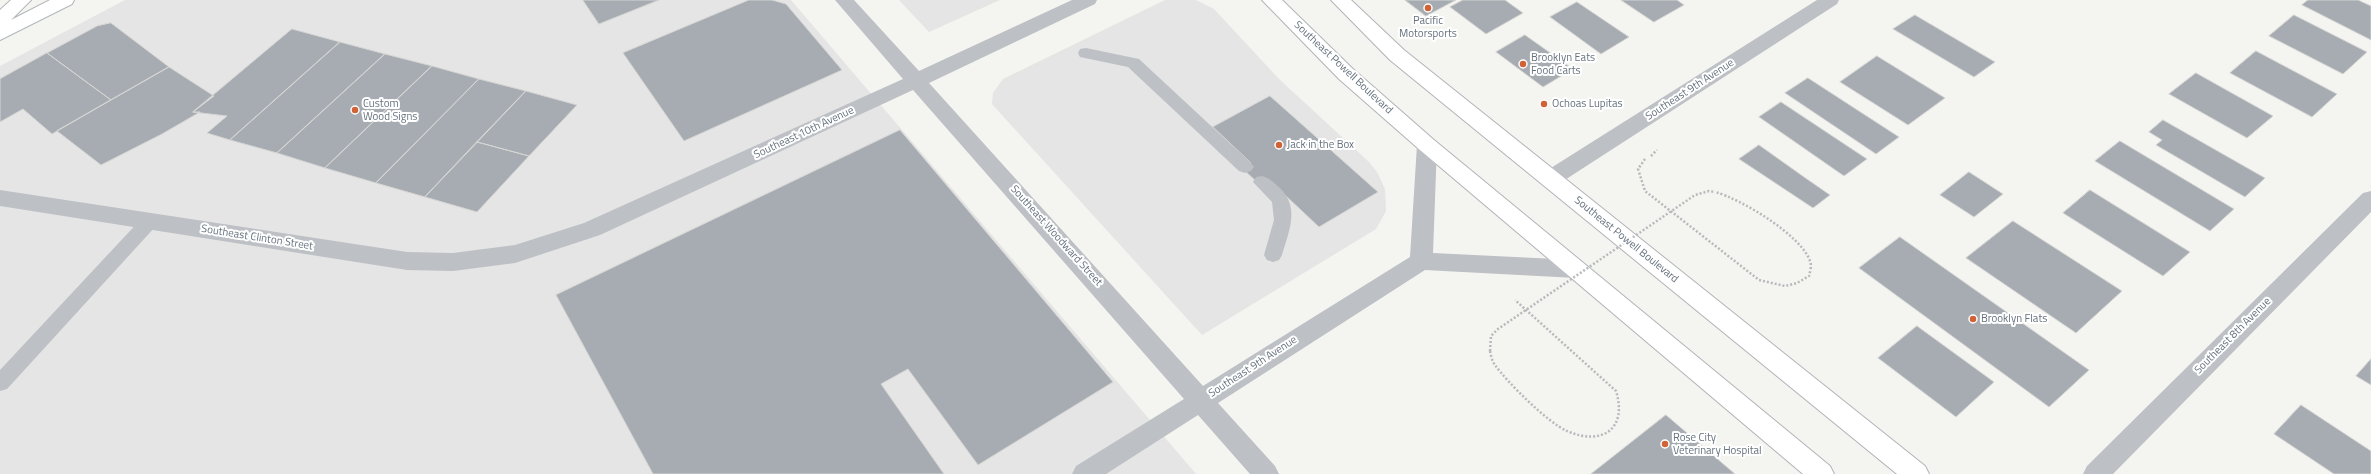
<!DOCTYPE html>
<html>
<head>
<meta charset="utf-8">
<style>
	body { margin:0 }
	canvas { display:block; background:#f4f4f0 }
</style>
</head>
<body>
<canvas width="2371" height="474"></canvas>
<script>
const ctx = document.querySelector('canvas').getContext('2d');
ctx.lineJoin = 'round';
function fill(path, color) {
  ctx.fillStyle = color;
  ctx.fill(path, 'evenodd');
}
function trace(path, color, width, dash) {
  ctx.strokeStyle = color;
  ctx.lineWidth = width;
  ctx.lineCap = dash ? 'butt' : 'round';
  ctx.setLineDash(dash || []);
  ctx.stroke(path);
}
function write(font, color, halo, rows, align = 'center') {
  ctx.font = font + ' "Titillium Web",sans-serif';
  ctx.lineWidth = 4;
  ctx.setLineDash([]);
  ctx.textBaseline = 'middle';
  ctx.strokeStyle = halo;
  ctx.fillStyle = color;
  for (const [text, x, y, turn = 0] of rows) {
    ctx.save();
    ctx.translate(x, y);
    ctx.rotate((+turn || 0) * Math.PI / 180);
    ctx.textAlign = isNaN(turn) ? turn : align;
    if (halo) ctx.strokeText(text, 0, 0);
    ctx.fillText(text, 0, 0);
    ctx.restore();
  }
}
const built = new Path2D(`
	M125,0H791L1196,474H0V66Z
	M899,0H1000L929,32Z
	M1165,0H1196L1214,9L1279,79L1369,162L1377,172L1385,189L1386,211L1376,229L1202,335L992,104L993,93L1003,79Z`);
const building = new Path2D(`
	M583,0H659L599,24Z
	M749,0H772L786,4L842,70L684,141L623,53Z
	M1405,0H1456L1426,16Z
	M1463,0H1505L1523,13L1486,34L1450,7Z
	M1621,0H1677L1684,5L1654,22Z
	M2308,0H2358L2371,6V40L2302,5Z
	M1577,2L1629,37L1601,54L1550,17Z
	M1915,15L1995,62L1974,77L1893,29Z
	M2294,15L2367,52L2343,74L2269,36Z
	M111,23L169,67L111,100L47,53L97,26Z
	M292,29L340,42L230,140L207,133L227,116L193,112Z
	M1525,35L1573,69L1543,87L1496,52Z
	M340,42L385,54L277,153L230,140Z
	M2256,51L2337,94L2312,117L2230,73Z
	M47,53L111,100L52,134L23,109L0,122V79Z
	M385,54L432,66L325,168L277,153Z
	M1877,56L1945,98L1908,125L1840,82Z
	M432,66L479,79L376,183L325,168Z
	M169,67L214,96L193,112H200L162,134L101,165L57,131Z
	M2196,73L2273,116L2247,138L2169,94Z
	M1808,78L1899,137L1876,154L1785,93Z
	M479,79L526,91L425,197L376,183Z
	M526,91L577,105L529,156L477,142Z
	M1270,96L1378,192L1319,227L1268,179L1259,184L1242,168L1251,163L1213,127Z
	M1781,102L1867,159L1844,176L1759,117Z
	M2163,120L2265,178L2245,197L2156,145L2162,140L2149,132Z
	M900,130L1113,382L978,465L908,369L881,384L944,474H653L556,295Z
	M2120,141L2234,209L2210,231L2095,161Z
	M477,142L529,156L477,212L425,197Z
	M1759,145L1804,177L1830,195L1813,208L1739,159Z
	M1969,172L2003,194L1974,217L1940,195Z
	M2090,190L2190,252L2163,276L2063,213Z
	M2013,221L2122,291L2076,333L1966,258Z
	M1900,237L2089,370L2049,407L1859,268Z
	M1917,326L1994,382L1956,417L1878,358Z
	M2371,359V385L2356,376Z
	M2301,405L2371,451V474H2334L2274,434Z
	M1666,415L1735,474H1591Z`);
const path = new Path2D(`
	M1651,156L1657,150
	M1645,159L1638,169L1645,191L1759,280L1785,286L1797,283L1809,276C1810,272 1812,265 1810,261C1801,235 1741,199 1715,192
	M1490,351C1491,356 1492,361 1495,365C1507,382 1548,423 1567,431C1601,446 1628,430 1616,391L1515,300`);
const lane = new Path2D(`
	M1086,48L1139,59L1251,163L1254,167L1251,171L1245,173L1239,171L1128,67L1080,57L1078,53L1080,49Z
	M1262,176C1270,178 1274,183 1280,188C1300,208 1289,231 1282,255L1279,260L1273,262L1267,260L1264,255L1274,220L1272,202L1253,182L1256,177Z
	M149,215L155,217L158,222L155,227L7,389L0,391V370L143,217Z`);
const street = new Path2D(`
	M835,0H854L919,71L1072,0H1097L1095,4L929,83L1203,386L1410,257L1417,145L1420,140L1427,138L1434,140L1437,145L1433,253L1576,260L1584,263L1587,269L1584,275L1576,278L1425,270L1218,403L1275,466L1279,474H1250L1198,415L1106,474H1072L1076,466L1184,399L913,90L600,235L515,263L453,271L407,270L0,206V190L407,252L453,253L515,245L584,223L903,79Z
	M1817,0H1839L1837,4L1557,185L1550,187L1543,185L1539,179L1543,173Z
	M2371,191V212L2113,474H2083L2087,466L2363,193Z`);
const secondary = new Path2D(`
	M11,0H31L11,20L50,0H74L72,4L0,40V10Z`);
const primary = new Path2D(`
	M1262,0H1282L1353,69L1434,140L1830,466L1834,474H1803L1420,150L1339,79Z
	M1331,0H1351L1404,50L1925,466L1929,474H1897L1390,60Z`);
const pathBridge = new Path2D(`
	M1490,351L1491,336L1498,329L1695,195L1709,191L1715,192`);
const markers = [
	[1428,8,4,"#cf6236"],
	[1523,64,4,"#cf6236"],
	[1544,104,4,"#cf6236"],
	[355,110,4,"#cf6236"],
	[1279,145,4,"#cf6236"],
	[1973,319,4,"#cf6236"],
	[1665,444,4,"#cf6236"]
];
const poiNames = [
	["Pacific",1428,21,"center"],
	["Motorsports",1428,34,"center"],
	["Brooklyn Eats",1531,58],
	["Food Carts",1531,71],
	["Custom",363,104],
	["Wood Signs",363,117],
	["Ochoas Lupitas",1552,104],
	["Jack in the Box",1287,145],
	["Brooklyn Flats",1981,319],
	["Rose City",1673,438],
	["Veterinary Hospital",1673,451]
];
const streetNames = [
	["Southeast Powell Boulevard",1343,68,43],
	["Southeast 9th Avenue",1690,90,-33],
	["Southeast 10th Avenue",804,133,-25],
	["Southeast Woodward Street",1056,236,48],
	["Southeast Clinton Street",257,238,9],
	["Southeast Powell Boulevard",1626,240,39],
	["Southeast 8th Avenue",2233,336,-45],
	["Southeast 9th Avenue",1253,367,-33]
];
fill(built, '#e4e5e4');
fill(building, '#a6acb2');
trace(building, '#d5d5d3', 1);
trace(secondary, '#b2b6ba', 2);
trace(primary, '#b1b4b8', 2);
trace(path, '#b7b9bc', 2.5, [2, 2]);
fill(lane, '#bdc0c4');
fill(street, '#bdc0c4');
fill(secondary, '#fff');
fill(primary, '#fff');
trace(pathBridge, '#b7b9bc', 2.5, [2, 2]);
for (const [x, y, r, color] of markers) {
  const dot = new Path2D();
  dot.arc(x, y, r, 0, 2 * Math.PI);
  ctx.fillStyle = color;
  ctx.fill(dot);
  trace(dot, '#fff', 1.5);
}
write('11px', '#66727e', '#fff', poiNames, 'left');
write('11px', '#66727e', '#fff', streetNames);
</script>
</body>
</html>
